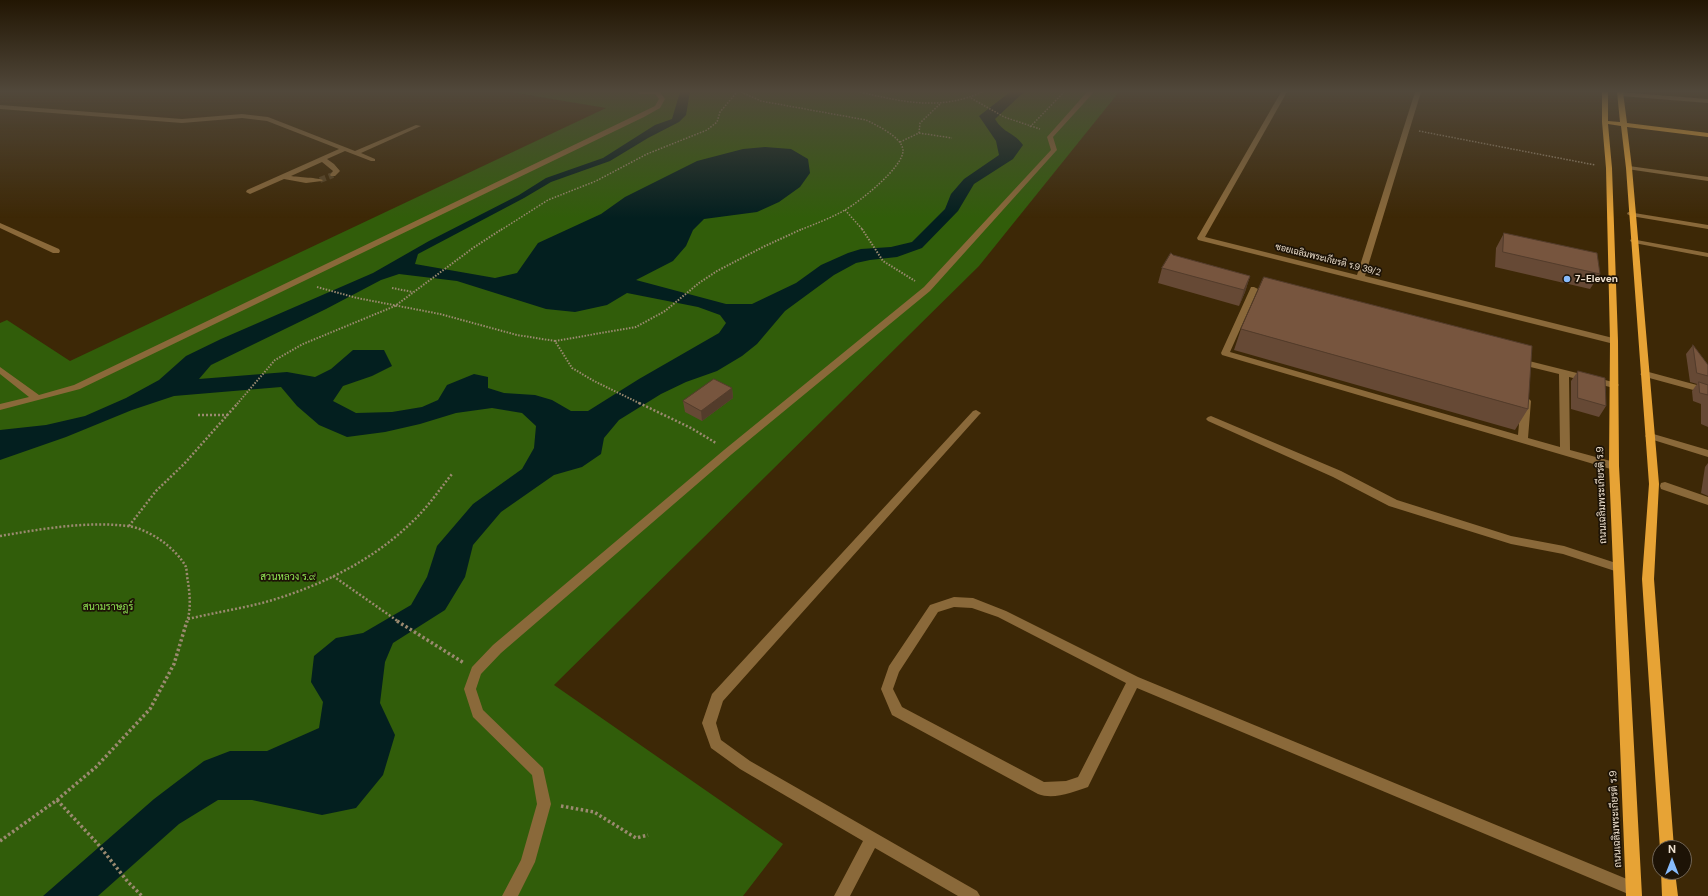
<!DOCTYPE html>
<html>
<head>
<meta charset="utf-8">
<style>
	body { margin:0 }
	#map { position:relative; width:1708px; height:896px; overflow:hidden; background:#3d2806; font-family:"DM Sans",sans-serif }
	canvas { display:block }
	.north { position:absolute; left:1652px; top:840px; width:40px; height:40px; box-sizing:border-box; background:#1d1306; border:1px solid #716556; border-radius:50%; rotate:0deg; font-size:11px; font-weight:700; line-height:16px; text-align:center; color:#eee0ce }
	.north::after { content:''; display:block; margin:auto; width:14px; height:18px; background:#87bbfc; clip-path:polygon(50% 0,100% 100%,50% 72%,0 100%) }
</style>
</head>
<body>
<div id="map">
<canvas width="1708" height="896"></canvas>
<div class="north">N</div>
</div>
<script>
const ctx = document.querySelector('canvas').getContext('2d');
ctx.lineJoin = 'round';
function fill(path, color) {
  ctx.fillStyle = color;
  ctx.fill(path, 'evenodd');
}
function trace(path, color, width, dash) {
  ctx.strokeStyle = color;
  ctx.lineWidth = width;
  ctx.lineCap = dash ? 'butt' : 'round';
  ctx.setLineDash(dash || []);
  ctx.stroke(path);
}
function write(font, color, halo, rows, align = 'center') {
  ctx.font = font + ' "DM Sans",Sarabun,sans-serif';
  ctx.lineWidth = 3.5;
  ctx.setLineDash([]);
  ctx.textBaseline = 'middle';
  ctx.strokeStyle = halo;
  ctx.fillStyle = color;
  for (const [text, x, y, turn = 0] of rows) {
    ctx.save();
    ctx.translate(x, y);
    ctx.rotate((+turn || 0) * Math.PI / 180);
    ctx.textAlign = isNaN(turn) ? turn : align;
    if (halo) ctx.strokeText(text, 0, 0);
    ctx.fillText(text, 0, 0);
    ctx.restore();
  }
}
const green = new Path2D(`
	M510,92H1119L979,266L554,685L783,844L743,896H0V323L7,320L70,361L606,108Z`);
const water = new Path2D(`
	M680,92H690L686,115L679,122L648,138L610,161L551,182L524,198L418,254L415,264L495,278L517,273L538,243L601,214L625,197L697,161L743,149L765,147L791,149L808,159L810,173L800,187L779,202L757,212L704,219L693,230L686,246L673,261L636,280L726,304H752L796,283L821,265L848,253L861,249L891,247L912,242L945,209L951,194L964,179L999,155L996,141L979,116L1010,92H1024L995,119C1004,134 1014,132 1023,145L1013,159L974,184L958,211L922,248L897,257L870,260L856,263L834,275L785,311L757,344L742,356L717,371L686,382L661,394L619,420L604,438L601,454L582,467L554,475L501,512L473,545L465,577L445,610L393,643L385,662L380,703L395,735L383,775L356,808L322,815L252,800H218L179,824L98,896H43L154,799L204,761L230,751H267L319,728L323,702L311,682L314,656L336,638L363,633L411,605L427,577L437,546L473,504L522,469L534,448L536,426L522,413L492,408L456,413L420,424L385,432L347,437L319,425L297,406L281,387L174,396L132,410L66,437L0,460V430L46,425L85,416L126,398L159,380L186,356L221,339L373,273L429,241L519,195L546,178L603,158L655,125L672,119ZM399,274L457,281L546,309L575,312L607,305L627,293L698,307L720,315L726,323L719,333L639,379L588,411H571L552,400L535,395L504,393L488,388V377L474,374L447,385L438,400L422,407L392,412L356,413L333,401L343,386L372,376L392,366L384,350H353L331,369L315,377L287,372L199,379L211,365L326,309L381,280Z`);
const minorTunnel = new Path2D(`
	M320,180L333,175`);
const pathFar3 = new Path2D(`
	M741,92L761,101L866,120C876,125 902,137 903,150C904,167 859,202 845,210C831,218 815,224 800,230
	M860,92C903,102 940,111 982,92
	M971,98L1004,117L1040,129
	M1030,127L1064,92
	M1419,131L1595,165
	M919,133L952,138
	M900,142L919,133L920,123L941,103
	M845,210L863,230
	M501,230L548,200L596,181L647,154L707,130L717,122L720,112L737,92`);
const pathFar2 = new Path2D(`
	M862,229L883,261L915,281
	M317,287L357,298L440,314L517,335L555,341L572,368L594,381L641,404
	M392,288L413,292
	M555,341L636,327L665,311L699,283L717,271L763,247L802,229
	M237,404L275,360L303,344L395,306L473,248L502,229`);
const pathFar1 = new Path2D(`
	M639,403L691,428L716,443
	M198,415H228
	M129,526L156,491L184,464L238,403
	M0,536C42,529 85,521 128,526C149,529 176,548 186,567C187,571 187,578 188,582C190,595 191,609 187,622
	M333,576L399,622
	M188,619C213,613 238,609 262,603C317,588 373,561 413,521C428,507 439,490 452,474`);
const path = new Path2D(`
	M397,621L464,663
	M57,800L97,843L128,882L142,896
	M561,806L594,812L636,838L648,835
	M0,841L57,800L96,767L150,709L174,664L187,621`);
const minor = new Path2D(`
	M637,92H660L665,99L660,108L644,117L80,389L0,410V404L29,397L0,374V367L39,395L74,385L655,106L659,99L655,94H640Z
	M1087,92H1094L1053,137L1057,150L1056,151L930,291L732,454L501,653L481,674L476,689L483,710L543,768L551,804L535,862L518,896H502L521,860L537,804L532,775L473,717L464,689L472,667L493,645L724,450L924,287L1051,150L1047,137Z
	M1281,92H1287L1205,237L1357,275L1415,92H1421L1365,276L1617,339L1618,341L1617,343L1614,344L1198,240L1197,238Z
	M1621,92L1708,99V103L1620,96L1617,94Z
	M0,105L182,119L242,114L268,117L355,151L416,125L421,126L361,153L375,159V161H371L345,151L327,159L334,164L340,171L335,176H331L330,175L333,171L322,162L291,176C297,177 320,178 323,180L322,181L306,183L284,179L250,194L246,192L247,190L339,149L267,121L242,118L182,123L0,109Z
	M1629,166L1708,177V181L1627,169L1626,168Z
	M1628,212L1708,225V229L1631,216L1627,214Z
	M0,223L59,249L60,251L59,253H53L0,228Z
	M1631,239L1708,253V257L1634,243L1630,241Z
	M1251,287H1254L1258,289L1230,352L1518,435L1521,401L1523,399H1529L1531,401L1528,438L1560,447L1559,374L1514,363L1512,361L1514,359L1517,358L1617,383L1619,385L1617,387L1614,388L1569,377L1570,450L1618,463L1619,466L1618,469L1614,470L1222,355L1221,353Z
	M1645,371L1708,388V394L1642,376L1640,374Z
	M976,410L981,413L979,415L723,701L716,723L721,740L750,761L977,891L980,896H958L875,848L850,896H834L863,841L740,769L711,748L702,723L712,694L973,411Z
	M1211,416L1341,471L1397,500L1511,536L1564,546L1622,565L1624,568L1622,571L1618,572L1563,554L1511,544L1389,506L1333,477L1208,421L1206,419L1208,417Z
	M1650,433L1708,450V457L1647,438L1645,436L1647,434Z
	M1665,482L1708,497V505L1661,489L1660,486L1661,483Z
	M954,597L973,598L1006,611L1138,677L1639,884L1641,889L1639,894L1633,896L1137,688L1088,787C1073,792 1054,800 1038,794L892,715L881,689L889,666L930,605ZM954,607L972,608L998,617L1126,683L1078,777L1066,781L1044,782L902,707L893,689L899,672L938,612Z`);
const major = new Path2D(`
	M1602,92H1608V121L1620,122L1617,92H1623L1627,123L1708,133V137L1627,127L1632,168L1659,484L1654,579L1674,848L1660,849L1642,579L1649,484L1626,168L1621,126L1608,124L1612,168L1618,341L1619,466L1642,896H1626L1609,466L1610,341L1606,168L1602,122Z
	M1661,872H1675L1678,896H1662Z`);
const wall = new Path2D(`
	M1504,233L1600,274L1590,289L1495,267L1496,248Z
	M1173,255L1250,276L1245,292L1239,306L1158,283L1162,268Z
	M1241,329L1528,409L1515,430L1234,350Z
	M1693,345L1708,365V427L1701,424V404L1693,401L1692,391L1697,384L1690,382L1686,354Z
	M1578,371L1606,406L1599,417L1571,409V381Z
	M732,388L733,398L702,421L685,412L683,401Z
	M1708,463V496L1701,493L1705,467Z`);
const shadedWall = new Path2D(`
	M1250,276L1245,292L1239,306L1244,290Z
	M732,388L733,398L702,421L701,411Z`);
const building = new Path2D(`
	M1504,233L1597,253L1600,274L1503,252Z
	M1171,253L1173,255L1250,276L1244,290L1162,268Z
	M1264,277L1532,346L1528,409L1241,329Z
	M1693,345L1708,365V376L1697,373Z
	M1578,371L1605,378L1606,406L1578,398Z
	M714,379L732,388L701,411L683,401Z
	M1699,382L1708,385V395L1700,393Z`);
const markers = [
	[1567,279,4,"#87bbfc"]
];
const farStreetnames = [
	["ซอยเฉลิมพระเกียรติ ร.9 39/2",1328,260,14]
];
const poiNames = [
	["7-Eleven",1575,279]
];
const streetNames = [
	["ถนนเฉลิมพระเกียรติ ร.9",1602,495,-92],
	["ถนนเฉลิมพระเกียรติ ร.9",1616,819,-93]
];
const parkNames = [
	["สวนหลวง ร.๙",288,577],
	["สนามราษฎร์",108,607]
];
fill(green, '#315d0a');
fill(water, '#031f1f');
trace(minorTunnel, '#584424', 6, [6, 3.5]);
trace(pathFar3, '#9b8a70', 1.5, [1.5, 1.5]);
trace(pathFar2, '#9b8a70', 2, [1.5, 1.5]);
trace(pathFar1, '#9b8a70', 2.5, [2, 2]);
trace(path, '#9b8a70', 3.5, [2.5, 2.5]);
fill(minor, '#8a693a');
fill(major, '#e7a335');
fill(wall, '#664935');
fill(shadedWall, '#533c2b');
fill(building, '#77553e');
trace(building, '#533c2b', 1);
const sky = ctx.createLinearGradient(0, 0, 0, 218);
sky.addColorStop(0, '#221603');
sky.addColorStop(0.42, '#51483b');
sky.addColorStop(1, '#51483b00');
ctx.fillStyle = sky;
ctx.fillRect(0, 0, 1708, 218);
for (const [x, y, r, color] of markers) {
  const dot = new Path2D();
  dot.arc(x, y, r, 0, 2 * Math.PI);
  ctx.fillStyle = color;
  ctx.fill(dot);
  trace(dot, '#1d1306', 1.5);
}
write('9px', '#eee0ce', '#1d1306', farStreetnames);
write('bold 10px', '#eee0ce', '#1d1306', poiNames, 'left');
write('10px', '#eee0ce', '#1d1306', streetNames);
write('10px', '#90e653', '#1d1306', parkNames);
</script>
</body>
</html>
